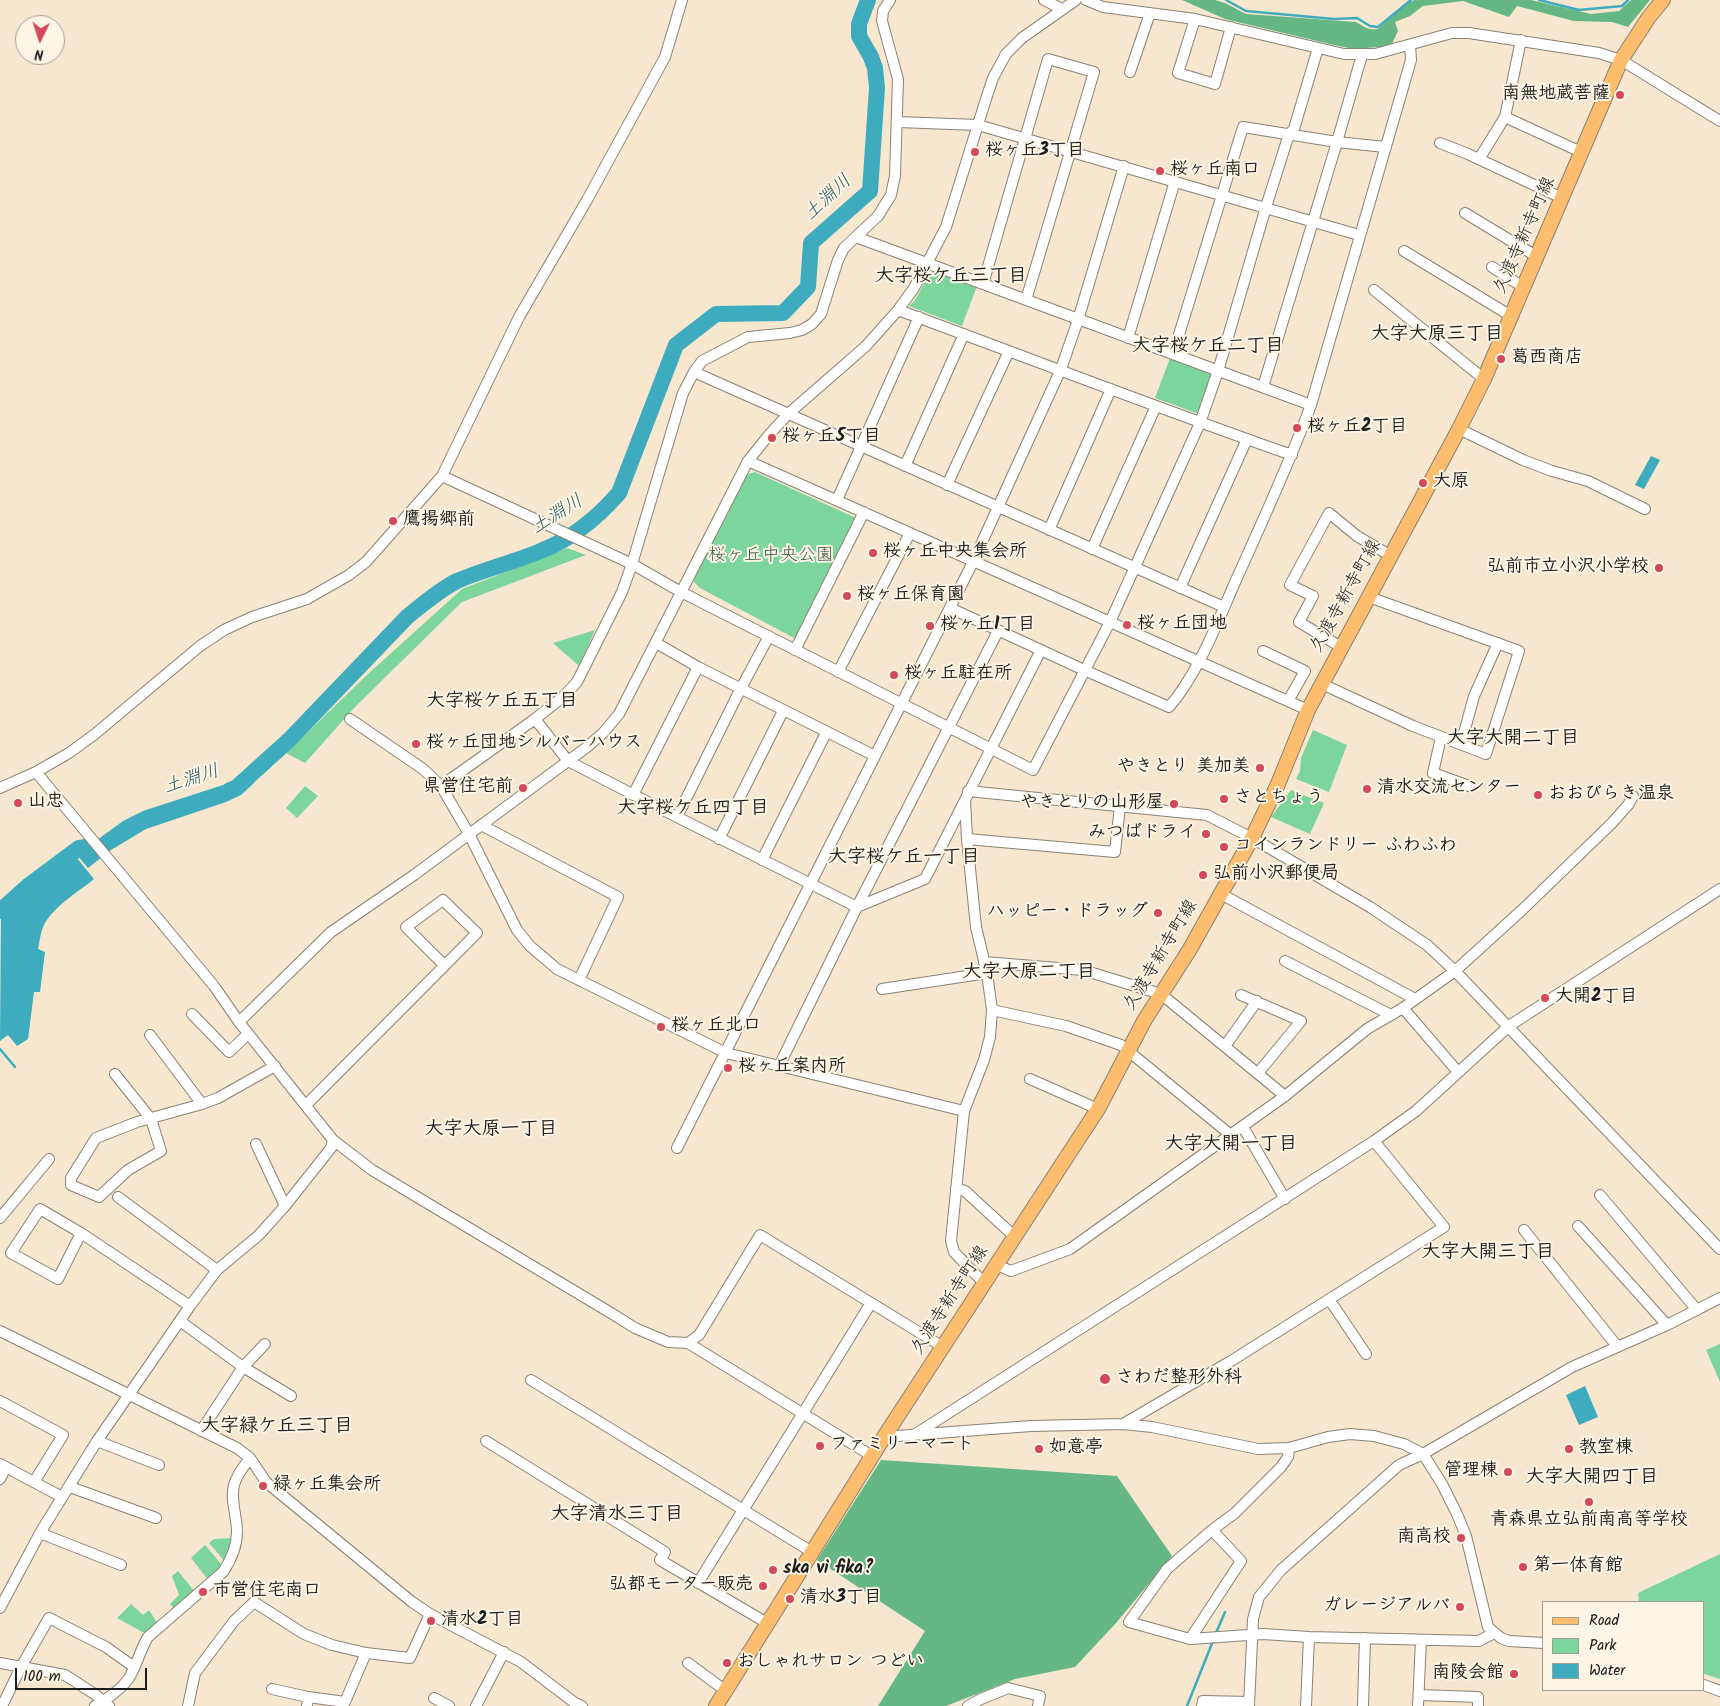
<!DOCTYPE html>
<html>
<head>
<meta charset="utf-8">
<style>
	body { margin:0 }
	#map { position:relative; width:1720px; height:1706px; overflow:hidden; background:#f6e7ce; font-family:Kalam,sans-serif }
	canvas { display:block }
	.legend { position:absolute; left:1542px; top:1601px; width:162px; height:90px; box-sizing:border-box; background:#fcf5e5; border:1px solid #a29e95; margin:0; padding:6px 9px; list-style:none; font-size:15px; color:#1c1c1c }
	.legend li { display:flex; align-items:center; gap:10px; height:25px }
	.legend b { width:25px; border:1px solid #a29e95 }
	.north { position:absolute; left:15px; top:15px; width:50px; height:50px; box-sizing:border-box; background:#fcf5e5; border:1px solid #a29e95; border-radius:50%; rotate:184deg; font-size:14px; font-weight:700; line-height:20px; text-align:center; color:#1c1c1c }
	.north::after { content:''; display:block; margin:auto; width:18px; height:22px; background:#d1495b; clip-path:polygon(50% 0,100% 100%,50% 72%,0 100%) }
	.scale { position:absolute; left:15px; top:1668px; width:132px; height:22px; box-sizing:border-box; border:2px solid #1c1c1c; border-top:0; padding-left:6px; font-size:15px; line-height:18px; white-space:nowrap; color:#1c1c1c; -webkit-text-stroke:4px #fcf5e5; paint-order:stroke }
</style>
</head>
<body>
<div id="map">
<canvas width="1720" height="1706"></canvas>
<ul class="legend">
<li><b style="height:6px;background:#fcbd6e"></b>Road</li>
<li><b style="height:14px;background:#7cd69c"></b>Park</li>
<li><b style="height:14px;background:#3fabbe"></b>Water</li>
</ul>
<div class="north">N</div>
<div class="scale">100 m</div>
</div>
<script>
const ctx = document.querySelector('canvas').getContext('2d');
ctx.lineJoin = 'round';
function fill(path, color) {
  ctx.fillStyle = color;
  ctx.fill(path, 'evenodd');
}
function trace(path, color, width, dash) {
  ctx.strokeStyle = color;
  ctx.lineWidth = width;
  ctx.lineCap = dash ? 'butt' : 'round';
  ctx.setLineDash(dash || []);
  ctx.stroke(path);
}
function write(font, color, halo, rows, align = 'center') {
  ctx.font = font + ' Kalam,"Klee One",sans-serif';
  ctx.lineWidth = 4;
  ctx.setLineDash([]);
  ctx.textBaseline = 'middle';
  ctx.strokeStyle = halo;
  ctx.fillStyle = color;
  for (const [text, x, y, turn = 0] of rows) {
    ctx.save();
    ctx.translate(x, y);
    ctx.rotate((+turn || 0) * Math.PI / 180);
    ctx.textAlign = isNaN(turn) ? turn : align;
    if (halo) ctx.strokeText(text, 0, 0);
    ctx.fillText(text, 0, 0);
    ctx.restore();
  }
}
const green = new Path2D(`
	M940,272L977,286L962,326L909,306L915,300L930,273Z
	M1170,358L1213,374L1199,414L1155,398Z
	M755,472L856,518L796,639L700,588L694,582V577L729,511L745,475Z
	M567,548L586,555L462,602L354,708L305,763L286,753L368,674L462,589Z
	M595,630L579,666L553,643Z
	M1313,730L1347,745L1329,792L1296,779L1300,771L1301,758Z
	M305,786L318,796L297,818L286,808Z
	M1291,790L1324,803L1310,834L1271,817Z
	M1720,1344V1382L1706,1350Z
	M233,1538L226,1563L209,1543L214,1539Z
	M205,1545L223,1566L209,1581L191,1558Z
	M1720,1554V1679L1704,1674V1602H1639L1638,1593Z
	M178,1571L196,1593L176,1611L170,1604L179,1595L172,1576Z
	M131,1604L143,1615L149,1610L158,1624L146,1634L117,1618Z`);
const forest = new Path2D(`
	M1182,0H1215L1225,3L1246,14L1356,22C1363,26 1369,31 1378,29L1401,8L1414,0H1531L1591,14L1619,11L1631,0H1650L1628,27L1612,22L1574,21L1517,6L1509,17L1463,1L1423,6L1410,16L1395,22L1398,31L1391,46L1354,49L1334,45L1225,19Z
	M881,1460L1117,1476L1172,1556L1116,1623L1075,1667L1015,1679L946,1706H878L925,1631L817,1560Z`);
const water = new Path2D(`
	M1651,456L1660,460L1644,489L1635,485Z
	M247,775L254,783L241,795L226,802L146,829L111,850L88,868L77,855L76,857L94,879C78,892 54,906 44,925C40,933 40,941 38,949L45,952L40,992H34L28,1039L17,1046L8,1035L0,1041L1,914L13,901L79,851H82L80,849L73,853L72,852L85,842L97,840L123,821L143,811L232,782Z
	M1585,1386L1598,1417L1579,1425L1566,1395Z`);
const stream = new Path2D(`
	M1226,0L1246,11L1334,19L1357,18L1370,26L1378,27L1411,0
	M1539,0L1579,10L1622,6L1628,0
	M0,1049L15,1067
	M1216,1633L1225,1612
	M1187,1706L1213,1641`);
const river = new Path2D(`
	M230,790L237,787L289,740L407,617C423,604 439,590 457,581C485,569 515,562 543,550C573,538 598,517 619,493L676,345L716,314L783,313L808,287L811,243L870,191L877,88L875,68L871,57L859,36V24L868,0
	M0,911L28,886L79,848L93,846`);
const minor = new Path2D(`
	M1044,0L1062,9
	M1086,0L1103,7L1195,19L1344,54H1375L1452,33H1469L1599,53L1621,60L1720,121
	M1195,19L1178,73L1215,84L1231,27
	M1521,40L1505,117L1581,152
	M1130,72L1150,13
	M898,122L978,125L1359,235
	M1440,143L1468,154L1562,198
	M1479,159L1505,117
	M1465,213L1536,256
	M856,237L1311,405
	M1404,251L1511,316
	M1492,267L1523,287
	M983,284L1048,59L1094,72L1026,300
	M1374,290L1484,379
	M898,310C1029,358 1160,409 1292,455
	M1128,338L1175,181
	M1173,354L1243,127L1337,142L1385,147
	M694,372L1224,607
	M1263,387L1337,142L1362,55
	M1459,429L1523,460L1552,471L1588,481L1645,509
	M748,461L1308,710
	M905,466L964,334
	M442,476L632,564L681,592L1033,770L1110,622L1200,423L1218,371L1266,207L1289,134L1294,129L1318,48
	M947,485L1009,351
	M837,500L919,317
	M1049,530L1111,389
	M1092,549L1156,406
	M1180,588L1247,439
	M950,608L1084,670L1169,707C1196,677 1217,624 1233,587C1260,526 1288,467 1311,405L1411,60L1410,45
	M1341,647L1299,622L1313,596L1290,585L1329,513L1357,536L1391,556
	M795,650L864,512
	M1263,651L1305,671L1288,701
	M698,667L875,756
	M838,672L910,533
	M1322,684L1413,726L1486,754L1519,651L1369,597
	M350,719L423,769L441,786L469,834L517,930L530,946L557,969L726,1053L964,1111
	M535,719L568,761L677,817L857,907L925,879L1041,650
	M1441,737L1433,773L1469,786
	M1461,744L1474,696L1498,643
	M36,772L214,986L239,1022L333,1140L372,1170L611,1313L635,1328L668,1342L688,1343L872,1456
	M441,786L535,719L564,696L577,682L622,592L632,564L683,393L694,372L702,361L748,337L790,333L802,330L812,324L821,314L838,260L844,248L878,216L891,195L895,176L898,79L882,21L883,11L890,0
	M0,788L36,772L69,753L95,734L200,646L224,630L252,617L307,599L349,575L366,562L442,476L519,317L587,200L665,57L682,0
	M968,791L1207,815L1252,838L1370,907L1427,945L1455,971L1720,1249
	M633,795L698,667L656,643
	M965,800L967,839L976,927L987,973L992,1010L990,1037L984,1060L964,1111L951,1241L954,1252L985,1284
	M677,817L740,690L769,636
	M481,825L618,897L579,980
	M719,839L783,711
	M967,839L1115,852L1120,806
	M762,860L826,733
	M1221,894L1415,999
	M1285,961L1391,1015
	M984,962L1083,970L1161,994L1285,1096
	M882,989L987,973
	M1241,995L1301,1021L1258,1073
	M1403,1008L1458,1072
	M992,1010L1066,1026L1121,1045L1232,1136
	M192,1014L229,1052L248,1034
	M239,1022L331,932L414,875L587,747L603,733L619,714L748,461L768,436L788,414L866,346L898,310L914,288L946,227L986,99L993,78L1000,65L1006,54L1022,38L1076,0
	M150,1035L202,1104
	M1225,1046L1257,1001
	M779,1066L857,907L998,631
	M115,1074L151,1119L161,1151L128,1170L99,1197L71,1185V1178L96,1138L137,1122L202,1104L218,1098L275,1066
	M1030,1079L1098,1109
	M306,1105L477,933L443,900L406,927L444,965
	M1243,1127L1285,1199
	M256,1144L285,1206
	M677,1148L973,562L1061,369L1078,320L1124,166
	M956,1188L965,1191L1015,1237
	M1600,1195L1697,1310
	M118,1197L217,1270
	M0,1218L49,1159
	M1578,1226L1667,1325
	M1524,1230L1617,1346
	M81,1233L58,1279L11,1253L40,1209L81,1233L190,1306
	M997,1265L1011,1271L1070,1249L1285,1096L1367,1029L1403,1008L1455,971L1522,910L1611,824L1628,805L1633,796
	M1329,1299L1366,1354
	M180,1321L243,1367L291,1396
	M0,1331L237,1448L250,1458L266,1482L412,1602L430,1614L521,1662L575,1703L582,1706
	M688,1343L699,1335L760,1235L943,1347
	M531,1380L812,1552
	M0,1401L63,1435L34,1482
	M1123,1424L1231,1361L1444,1227L1374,1141
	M201,1431L243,1367L265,1344
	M914,1435L1374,1141L1416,1111L1509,1026L1720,889
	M884,1437L1031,1426L1123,1424L1152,1427L1258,1449L1289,1448L1328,1437L1350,1434L1374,1436L1404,1444L1423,1454L1442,1484L1457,1514L1466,1536L1488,1627L1501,1638L1509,1641L1544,1643
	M97,1441L159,1465
	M486,1441L665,1552L660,1560L767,1623
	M0,1464L62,1497
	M0,1479L6,1467
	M70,1487L156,1518
	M1212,1530L1235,1513L1281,1467L1288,1457L1289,1448
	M40,1533L121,1565
	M698,1583L871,1303
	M0,1608L40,1533L97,1441L190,1306L217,1270L259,1235L285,1206L331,1148L333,1140
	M1190,1639L1241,1561L1212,1530L1167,1569L1129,1622L1190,1639L1263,1634L1309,1637L1479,1641L1494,1633
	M0,1663L65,1675L96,1695L109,1706
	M688,1663L726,1691
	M1704,1685L1720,1691
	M272,1689L308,1697
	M1419,1695L1478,1697V1706
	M434,1698L449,1706
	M2,1706L21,1667L49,1618L106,1647L134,1667
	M95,1706C107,1699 121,1690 129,1678C137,1665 140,1650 148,1637L223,1572C231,1560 237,1547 237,1532C237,1516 230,1500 234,1485C237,1474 244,1466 250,1458
	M188,1706L195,1673L234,1621L254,1602L304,1634L332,1645L366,1653
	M307,1706L308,1697L345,1702L366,1653L410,1658L430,1614
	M476,1706L504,1652
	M968,1706L981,1699L1008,1688L1040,1696L1038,1706
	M1202,1706L1203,1701L1249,1702
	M1249,1706L1253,1619L1259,1597L1281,1570L1399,1465L1423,1454L1572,1367L1667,1325L1720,1298
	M1306,1706L1309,1637
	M1363,1706L1365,1638
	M1418,1706L1421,1640`);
const major = new Path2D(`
	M716,1706L884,1437L1098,1109L1144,1021L1190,949L1252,838L1278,784L1308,710L1459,429L1484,379L1621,60L1649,17L1663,0`);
const markers = [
	[1620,95,5,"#d1495b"],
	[975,152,5,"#d1495b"],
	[1160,171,5,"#d1495b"],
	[1501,359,5,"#d1495b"],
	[1297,428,5,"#d1495b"],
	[772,438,5,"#d1495b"],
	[1423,483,5,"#d1495b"],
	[393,521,5,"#d1495b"],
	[873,553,5,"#d1495b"],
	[1659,568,5,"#d1495b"],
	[847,596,5,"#d1495b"],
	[1127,625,5,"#d1495b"],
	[930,626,5,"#d1495b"],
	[894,675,5,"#d1495b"],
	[416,744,5,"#d1495b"],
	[1260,768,5,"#d1495b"],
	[523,788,5,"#d1495b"],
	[1367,789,5,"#d1495b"],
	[1538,795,5,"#d1495b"],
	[1224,799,5,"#d1495b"],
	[18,803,5,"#d1495b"],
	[1174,804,5,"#d1495b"],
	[1206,834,5,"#d1495b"],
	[1224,847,5,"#d1495b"],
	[1203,875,5,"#d1495b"],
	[1158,913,5,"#d1495b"],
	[1545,998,5,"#d1495b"],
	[661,1027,5,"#d1495b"],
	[728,1068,5,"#d1495b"],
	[1105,1379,6,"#d1495b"],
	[820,1446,5,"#d1495b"],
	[1039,1449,5,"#d1495b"],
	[1569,1449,5,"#d1495b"],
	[1508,1472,5,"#d1495b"],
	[263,1486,5,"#d1495b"],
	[1589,1502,5,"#d1495b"],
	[1461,1538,5,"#d1495b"],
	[1523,1567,5,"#d1495b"],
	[773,1570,5,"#d1495b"],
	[763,1586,5,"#d1495b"],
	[203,1592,5,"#d1495b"],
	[790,1599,5,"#d1495b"],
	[1460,1607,5,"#d1495b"],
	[431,1621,5,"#d1495b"],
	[727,1663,5,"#d1495b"],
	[1514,1674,5,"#d1495b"]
];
const poiNames = [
	["南無地蔵菩薩",1610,95,"right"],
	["桜ヶ丘3丁目",985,152],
	["桜ヶ丘南口",1170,171],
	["葛西商店",1511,359],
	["桜ヶ丘2丁目",1307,428],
	["桜ヶ丘5丁目",782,438],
	["大原",1433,483],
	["鷹揚郷前",403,521],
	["桜ヶ丘中央集会所",883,553],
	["弘前市立小沢小学校",1649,568,"right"],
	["桜ヶ丘保育園",857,596],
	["桜ヶ丘団地",1137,625],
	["桜ヶ丘1丁目",940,626],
	["桜ヶ丘駐在所",904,675],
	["桜ヶ丘団地シルバーハウス",426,744],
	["やきとり 美加美",1250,768,"right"],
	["県営住宅前",513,788,"right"],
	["清水交流センター",1377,789],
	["おおびらき温泉",1548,795],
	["さとちょう",1234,799],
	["山忠",28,803],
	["やきとりの山形屋",1164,804,"right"],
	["みつばドライ",1196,834,"right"],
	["コインランドリー ふわふわ",1234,847],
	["弘前小沢郵便局",1213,875],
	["ハッピー・ドラッグ",1148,913,"right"],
	["大開2丁目",1555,998],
	["桜ヶ丘北口",671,1027],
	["桜ヶ丘案内所",738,1068],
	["さわだ整形外科",1116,1379],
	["ファミリーマート",830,1446],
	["如意亭",1049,1449],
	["教室棟",1579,1449],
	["管理棟",1498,1472,"right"],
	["緑ヶ丘集会所",273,1486],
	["青森県立弘前南高等学校",1589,1521,"center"],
	["南高校",1451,1538,"right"],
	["第一体育館",1533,1567],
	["ska vi fika?",783,1570],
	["弘都モーター販売",753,1586,"right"],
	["市営住宅南口",213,1592],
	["清水3丁目",800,1599],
	["ガレージアルバ",1450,1607,"right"],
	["清水2丁目",441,1621],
	["おしゃれサロン つどい",737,1663],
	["南陵会館",1504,1674,"right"]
];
const streetNames = [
	["久渡寺新寺町線",1526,236,-66],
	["久渡寺新寺町線",1347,597,-61],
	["久渡寺新寺町線",1162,956,-59],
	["久渡寺新寺町線",951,1301,-57]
];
const parkNames = [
	["桜ヶ丘中央公園",771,557]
];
const waterNames = [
	["土淵川",829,199,-43],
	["土淵川",558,516,-32],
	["土淵川",192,781,-18]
];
const neighbourhoodNames = [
	["大字桜ケ丘三丁目",951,278],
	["大字大原三丁目",1437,336],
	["大字桜ケ丘二丁目",1208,348],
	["大字桜ケ丘五丁目",502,703],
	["大字大開二丁目",1513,740],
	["大字桜ケ丘四丁目",693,810],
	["大字桜ケ丘一丁目",904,859],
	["大字大原二丁目",1029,974],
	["大字大原一丁目",491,1131],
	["大字大開一丁目",1231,1146],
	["大字大開三丁目",1488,1254],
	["大字緑ケ丘三丁目",277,1428],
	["大字大開四丁目",1592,1479],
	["大字清水三丁目",617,1516]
];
fill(green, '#7cd69c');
fill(forest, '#65b784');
fill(water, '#3fabbe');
trace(stream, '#3fabbe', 2.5);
trace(river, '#3fabbe', 16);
trace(minor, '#898275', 12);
trace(major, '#898275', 16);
trace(minor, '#fff', 10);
trace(major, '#fcbd6e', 14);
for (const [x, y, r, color] of markers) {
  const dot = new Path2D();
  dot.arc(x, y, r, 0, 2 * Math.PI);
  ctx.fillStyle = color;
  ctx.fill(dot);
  trace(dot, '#fcf5e5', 2);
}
write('bold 18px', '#1c1c1c', '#fcf5e5', poiNames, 'left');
write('18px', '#1c1c1c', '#fcf5e5', streetNames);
write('18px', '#3e5d49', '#fcf5e5', parkNames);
write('italic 19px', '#2c5c65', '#fcf5e5', waterNames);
write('bold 19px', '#1c1c1c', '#fcf5e5', neighbourhoodNames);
</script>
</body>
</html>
